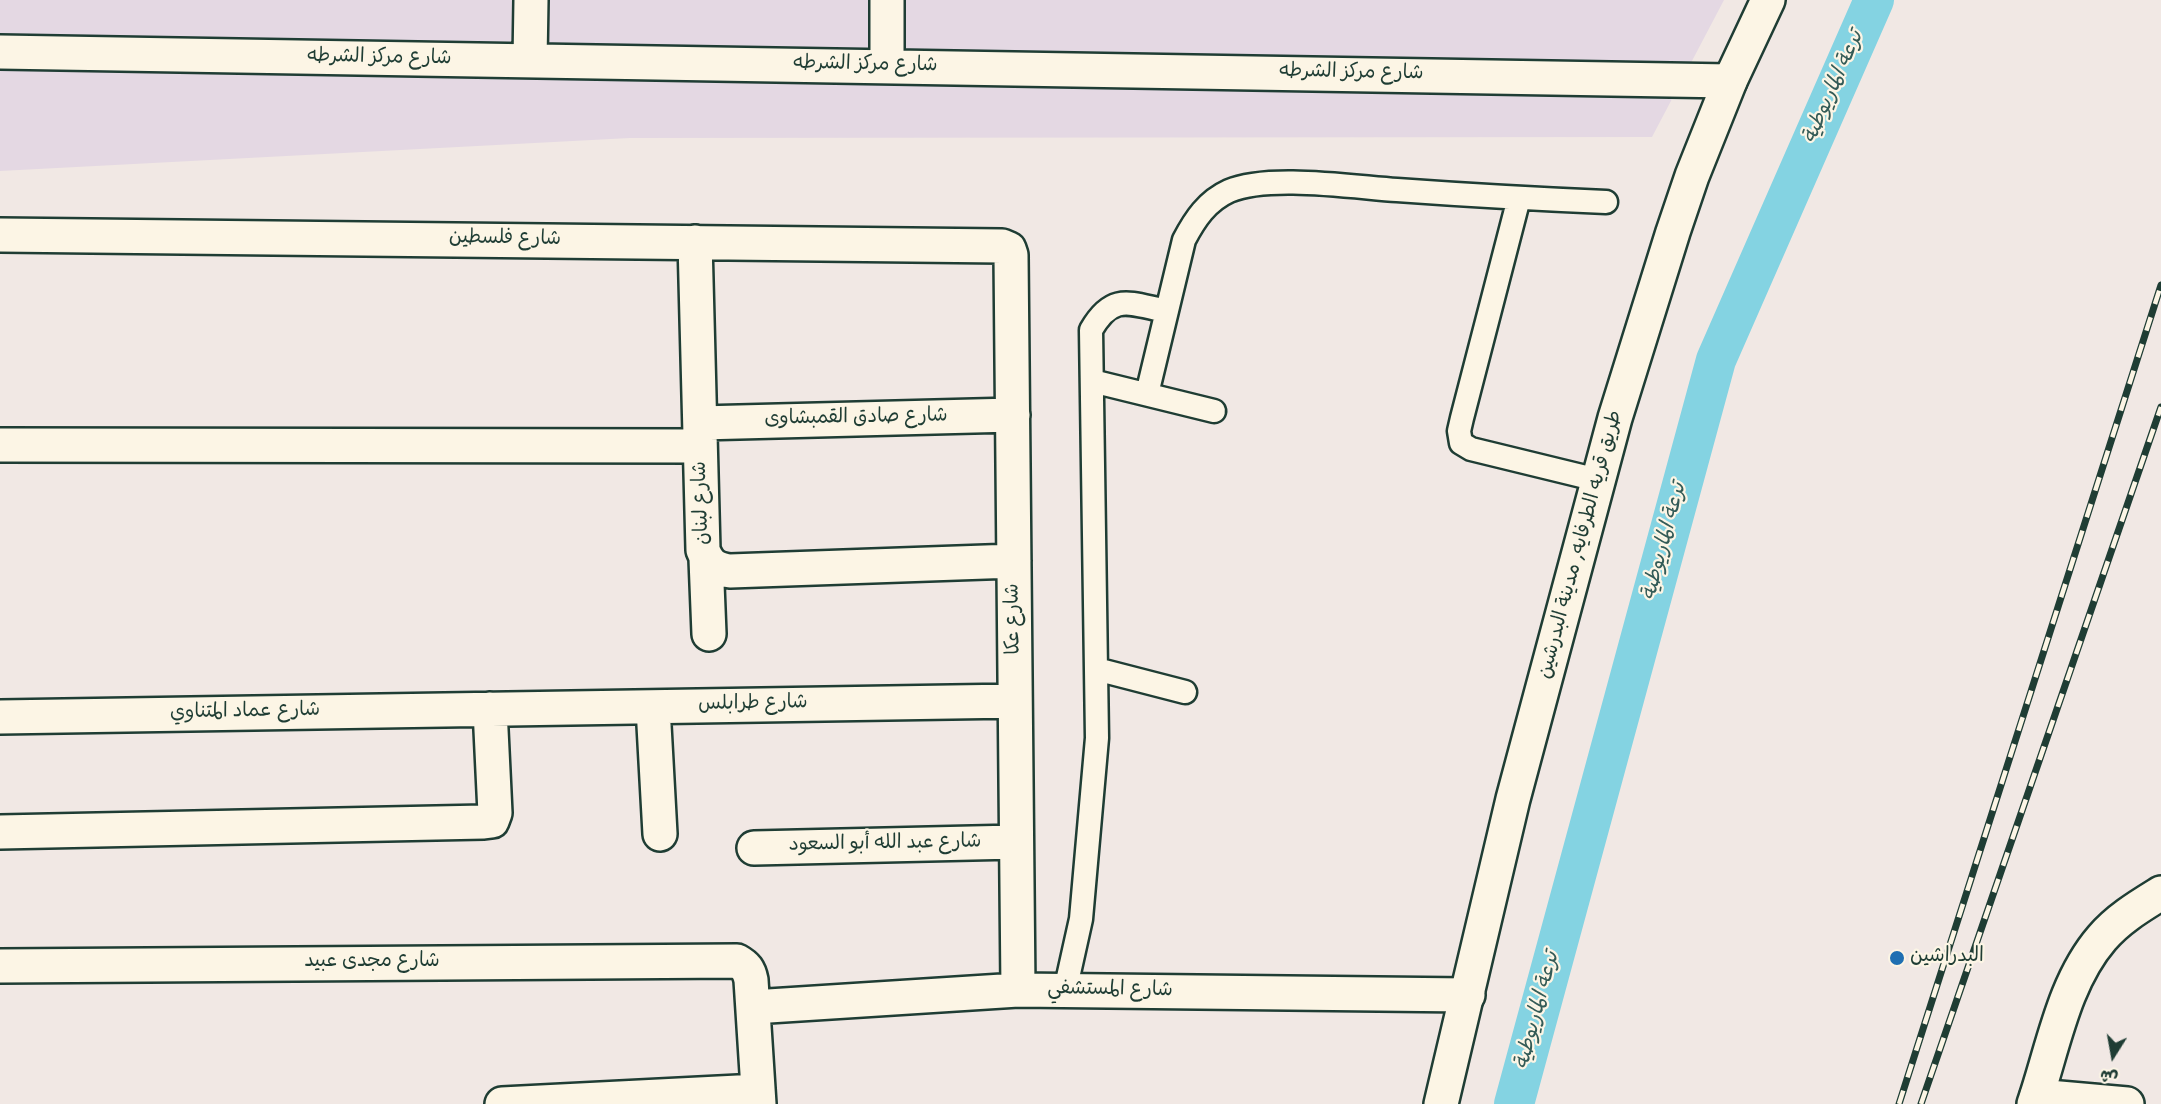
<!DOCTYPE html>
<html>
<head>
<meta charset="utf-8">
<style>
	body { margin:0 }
	#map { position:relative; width:2161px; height:1104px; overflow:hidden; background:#f1e8e4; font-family:"Gochi Hand","Playpen Sans Arabic",sans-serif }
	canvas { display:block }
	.north { position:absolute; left:2083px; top:1026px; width:60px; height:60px; -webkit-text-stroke:4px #fcf5e5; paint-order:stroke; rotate:191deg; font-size:16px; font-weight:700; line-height:24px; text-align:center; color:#1f3d34 }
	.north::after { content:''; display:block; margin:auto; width:21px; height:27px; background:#1f3d34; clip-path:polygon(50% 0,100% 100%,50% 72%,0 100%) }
</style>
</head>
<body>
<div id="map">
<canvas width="2161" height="1104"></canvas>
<div class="north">ش</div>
</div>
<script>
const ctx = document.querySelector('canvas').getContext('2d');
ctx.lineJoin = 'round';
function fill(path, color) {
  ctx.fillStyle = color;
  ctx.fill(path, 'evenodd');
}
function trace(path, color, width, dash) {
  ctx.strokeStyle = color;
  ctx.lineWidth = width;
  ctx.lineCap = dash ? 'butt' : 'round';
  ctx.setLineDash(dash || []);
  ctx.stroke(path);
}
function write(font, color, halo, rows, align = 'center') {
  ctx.font = font + ' "Gochi Hand","Playpen Sans Arabic",sans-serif';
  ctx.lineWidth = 4.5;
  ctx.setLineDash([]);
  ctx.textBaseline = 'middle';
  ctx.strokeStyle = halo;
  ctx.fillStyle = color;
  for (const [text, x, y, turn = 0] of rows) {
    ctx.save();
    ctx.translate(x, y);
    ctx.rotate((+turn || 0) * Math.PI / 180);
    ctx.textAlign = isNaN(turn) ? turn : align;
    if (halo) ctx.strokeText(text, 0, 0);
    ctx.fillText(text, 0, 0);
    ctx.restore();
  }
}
const built = new Path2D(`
	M0,0H1724L1652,137L630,138L0,171Z`);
const canal = new Path2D(`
	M1514,1104L1716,360L1874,0`);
const service = new Path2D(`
	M1519,198L1462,418L1459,431L1461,443L1471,449L1598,480
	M1092,381L1214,411
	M1147,394L1184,240C1195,219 1207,201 1229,191C1268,174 1353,187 1397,190C1466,195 1536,199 1606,202
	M1096,669L1185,692
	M1065,991L1081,919L1097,738L1091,330C1113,292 1130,304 1167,311`);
const minor = new Path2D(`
	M887,0V67
	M0,52L1730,81
	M530,61L531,0
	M0,235L1002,246L1009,249L1011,255L1018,990
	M695,242L703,550C708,564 715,569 730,571L1014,561
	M700,423L1013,415
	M0,445L700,446
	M706,559L709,634
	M653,707L660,834
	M0,717L1015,701
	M0,832L484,822L492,821L495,813L490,709
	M754,848L1016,842
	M0,966L737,961C746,966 749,970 751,980L759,1104
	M753,1007L1018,990L1468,995
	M2037,1096L2127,1104
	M502,1104L758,1091`);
const secondary = new Path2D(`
	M1441,1104L1513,799L1615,418L1673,232L1692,176L1730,81L1768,0
	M2034,1104C2053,1049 2063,983 2102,938C2118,919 2140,906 2161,893`);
const rail = new Path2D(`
	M1899,1104L2161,285
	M1921,1104L2161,407`);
const markers = [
	[1897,958,8,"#1f6fb2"]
];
const streetNames = [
	["شارع مركز الشرطه",379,59,1],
	["شارع مركز الشرطه",865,66,1],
	["شارع مركز الشرطه",1351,74,1],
	["شارع فلسطين",505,240,1],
	["شارع صادق القمبشاوى",856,419,-1],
	["شارع لبنان",703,503,-92],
	["طريق قريه الطرفايه, مدينة البدرشين",1582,545,-75],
	["شارع عكا",1015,619,-91],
	["شارع طرابلس",753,705,-1],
	["شارع عماد المتناوي",245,713,-1],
	["شارع عبد الله أبو السعود",885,845,-1],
	["شارع مجدى عبيد",372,963],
	["شارع المستشفي",1110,991,1]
];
const poiNames = [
	["البدراشين",1910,958]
];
const waterNames = [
	["ترعة الماريوطية",1835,88,-66],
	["ترعة الماريوطية",1666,542,-75],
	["ترعة الماريوطية",1539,1011,-75]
];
fill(built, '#e4d8e3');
trace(canal, '#84d3e2', 40);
trace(service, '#1f3d34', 27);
trace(minor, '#1f3d34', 38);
trace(secondary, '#1f3d34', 38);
trace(service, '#fcf5e5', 22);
trace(minor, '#fcf5e5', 33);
trace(secondary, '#fcf5e5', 33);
trace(rail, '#1f3d34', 7);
trace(rail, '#fcf5e5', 4.5, [14]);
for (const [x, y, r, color] of markers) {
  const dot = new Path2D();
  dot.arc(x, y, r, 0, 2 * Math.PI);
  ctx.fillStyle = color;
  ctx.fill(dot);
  trace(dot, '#fcf5e5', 2);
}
write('20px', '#1f3d34', '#fcf5e5', streetNames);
write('20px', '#1f3d34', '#fcf5e5', poiNames, 'left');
write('italic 21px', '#335b57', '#fcf5e5', waterNames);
</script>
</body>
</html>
